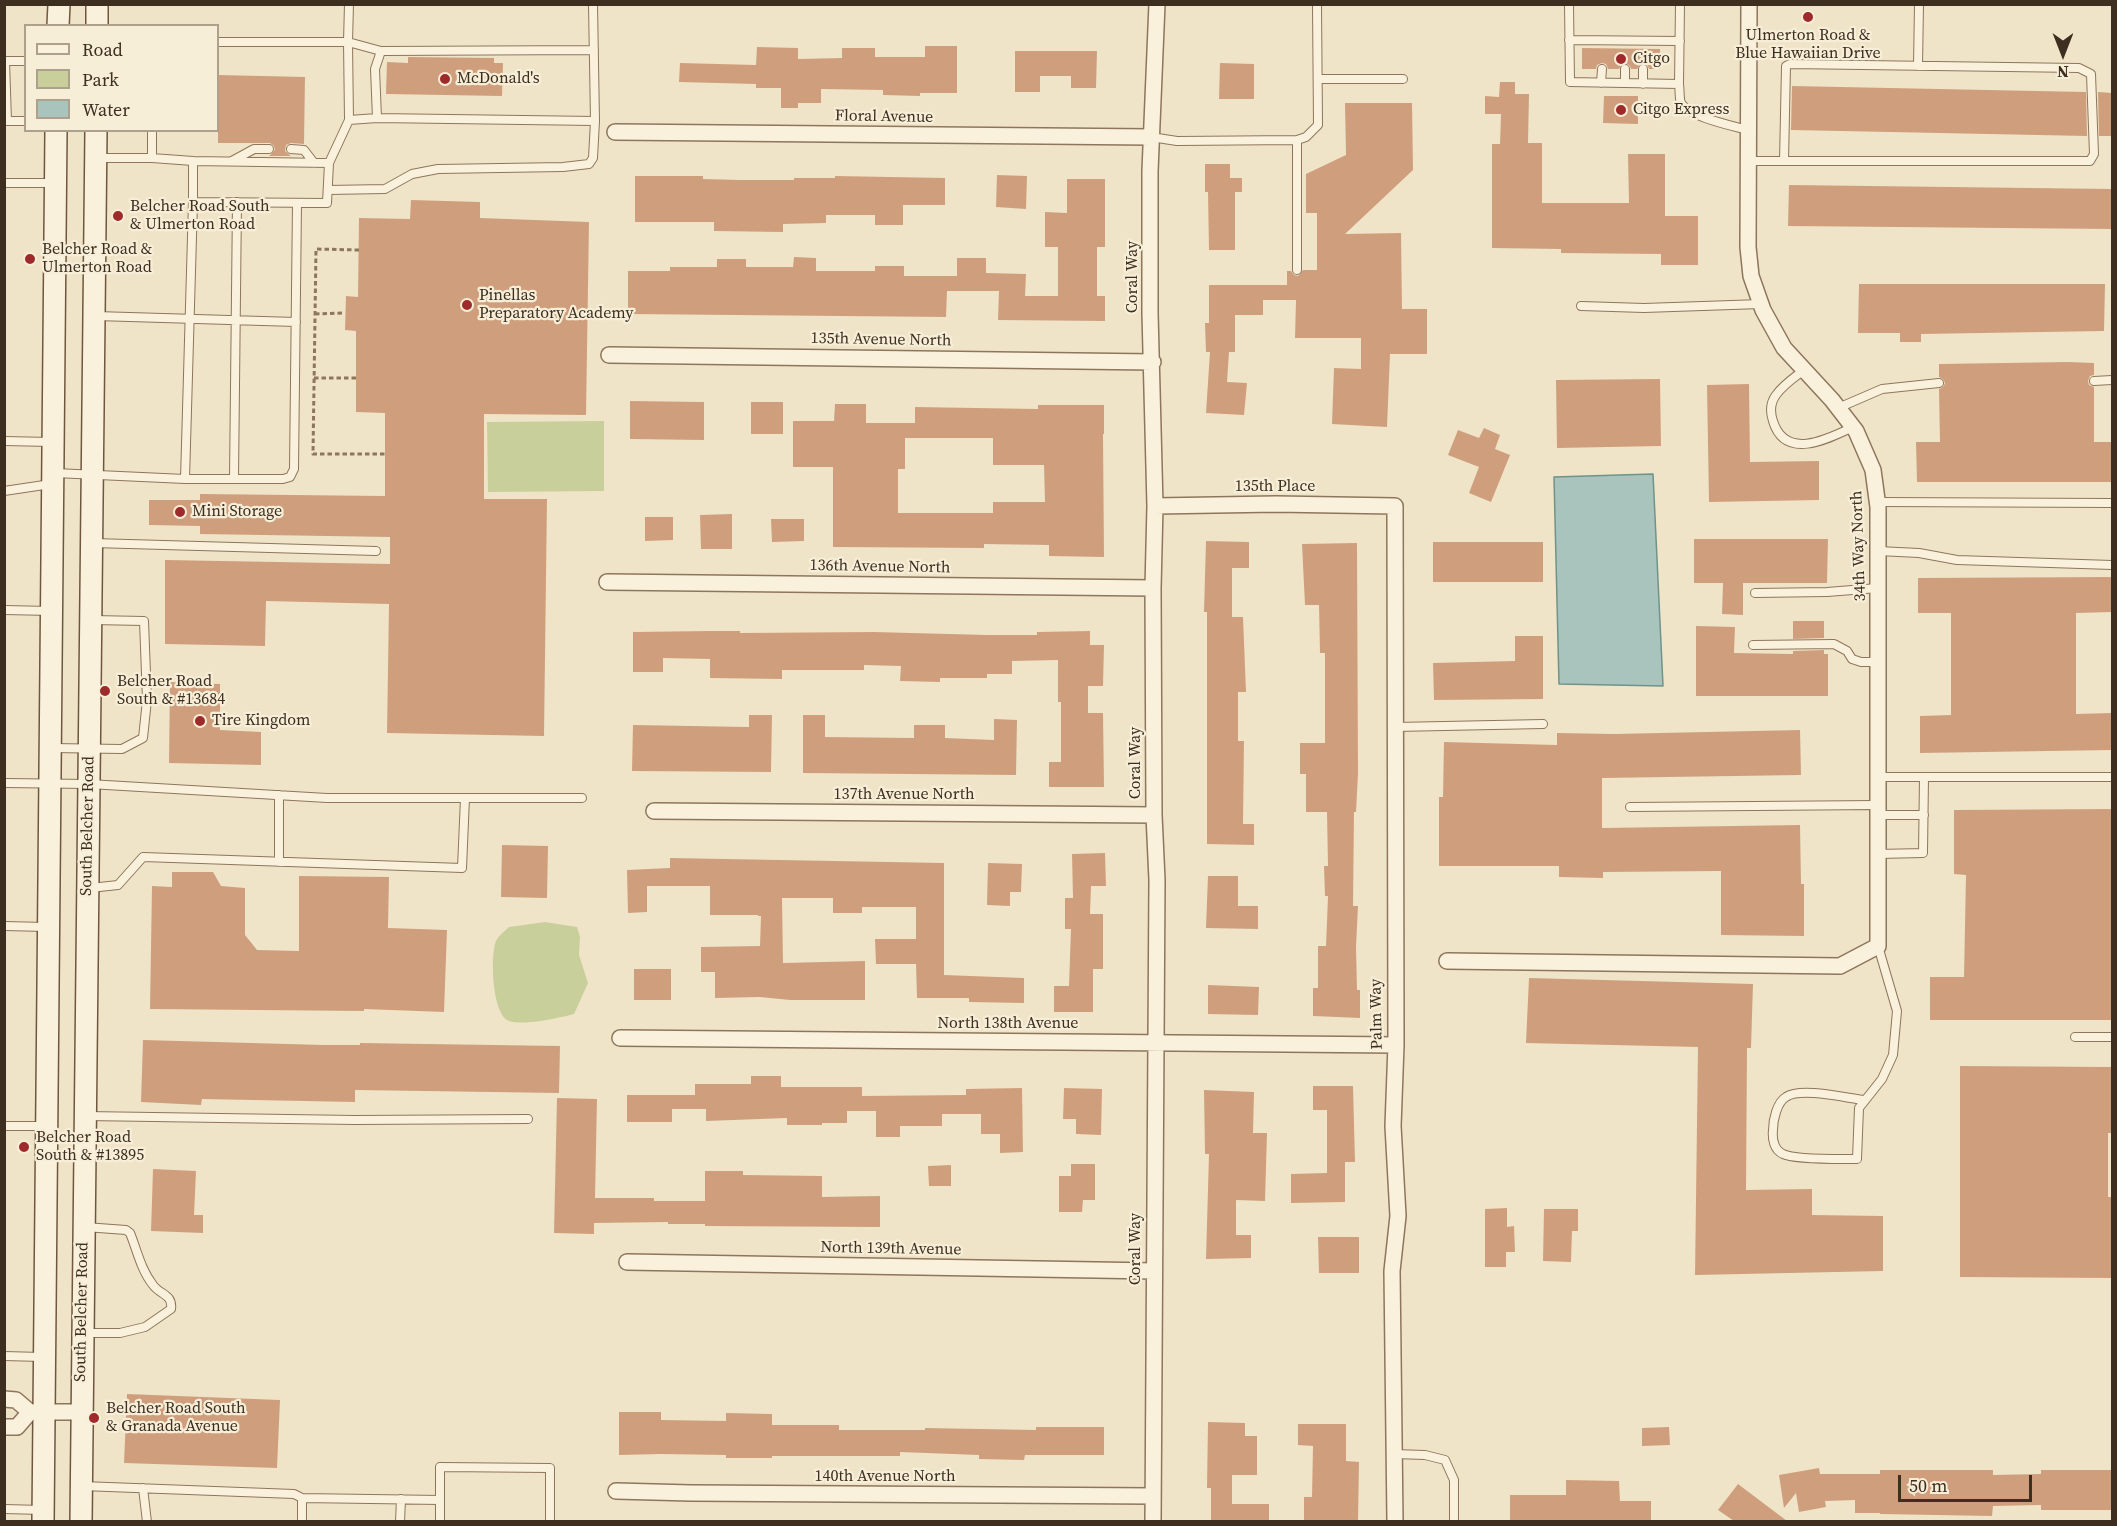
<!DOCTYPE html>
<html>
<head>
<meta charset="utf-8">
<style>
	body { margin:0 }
	#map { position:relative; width:2117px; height:1526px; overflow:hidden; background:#f0e4c8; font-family:"Source Serif 4",serif }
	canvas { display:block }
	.frame { position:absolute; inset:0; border:6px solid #3d2e20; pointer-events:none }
	.legend { position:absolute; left:24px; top:24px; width:195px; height:108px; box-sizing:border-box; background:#f7eed8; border:2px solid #ada18e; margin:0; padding:8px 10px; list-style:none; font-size:18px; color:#3d2e20 }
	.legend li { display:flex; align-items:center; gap:12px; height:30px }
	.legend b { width:30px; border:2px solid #ada18e }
	.north { position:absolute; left:2033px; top:24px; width:60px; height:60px; -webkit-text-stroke:4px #f7eed8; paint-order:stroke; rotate:180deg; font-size:16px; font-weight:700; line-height:24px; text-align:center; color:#3d2e20 }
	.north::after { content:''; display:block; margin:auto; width:21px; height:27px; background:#3d2e20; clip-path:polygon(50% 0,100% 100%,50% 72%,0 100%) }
	.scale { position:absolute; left:1898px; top:1475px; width:134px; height:27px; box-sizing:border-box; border:3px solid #3d2e20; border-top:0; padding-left:8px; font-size:18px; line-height:21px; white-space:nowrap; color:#3d2e20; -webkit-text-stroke:4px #f7eed8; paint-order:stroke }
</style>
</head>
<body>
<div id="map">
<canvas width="2117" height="1526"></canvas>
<div class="frame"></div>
<ul class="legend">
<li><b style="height:8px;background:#faf1dc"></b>Road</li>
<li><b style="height:16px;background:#c9cf9b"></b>Park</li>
<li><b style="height:16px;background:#a9c4bc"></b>Water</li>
</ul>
<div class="north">N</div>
<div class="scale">50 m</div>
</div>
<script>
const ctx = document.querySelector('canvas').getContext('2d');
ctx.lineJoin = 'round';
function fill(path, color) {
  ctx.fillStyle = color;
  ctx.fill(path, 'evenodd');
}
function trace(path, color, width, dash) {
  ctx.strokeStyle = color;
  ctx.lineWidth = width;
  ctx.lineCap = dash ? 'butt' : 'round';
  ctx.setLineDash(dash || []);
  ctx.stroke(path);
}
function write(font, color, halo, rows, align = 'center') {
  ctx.font = font + ' "Source Serif 4",serif';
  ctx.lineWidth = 4.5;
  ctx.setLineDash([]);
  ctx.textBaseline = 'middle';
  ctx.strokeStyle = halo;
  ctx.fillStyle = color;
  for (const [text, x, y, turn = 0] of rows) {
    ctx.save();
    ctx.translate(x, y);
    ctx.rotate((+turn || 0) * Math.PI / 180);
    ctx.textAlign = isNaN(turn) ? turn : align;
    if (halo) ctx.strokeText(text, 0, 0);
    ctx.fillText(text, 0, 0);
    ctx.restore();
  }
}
const green = new Path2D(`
	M604,421V491L488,492L487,422Z
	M545,922L577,927L580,937L579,955L588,983L574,1014C559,1018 523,1026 509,1021C492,1015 490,955 496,941C498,936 505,931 509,927Z`);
const water = new Path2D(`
	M1653,474L1663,686L1559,684L1554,477Z`);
const building = new Path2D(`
	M925,46H957V93H920V96L883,95V90L821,89V103H798V108H781V88H756V84L679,82L680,63L756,65L757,47L798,48V59L842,58V48H875V57H925Z
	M1582,48L1660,49V69H1649L1648,66L1644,63L1640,64L1637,69H1631L1630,66L1626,63L1622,64L1619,69H1608L1606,64L1602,63L1597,65L1596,69H1582Z
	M1015,51H1097L1096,88H1071V76H1040V92H1015Z
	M408,57L494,58V63H503L502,96L386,94L387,62L408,63Z
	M1220,63L1254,64V99H1219Z
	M218,75L305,77L304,144L291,143L286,145L285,151L291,156H269L275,150L274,146L270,143H218Z
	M1500,82H1515V94H1529L1528,143H1542V203H1629L1628,154H1665V216H1698V265H1661V254L1561,253V249L1492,248V144H1500L1501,114H1485V96L1499,97Z
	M1792,86L2086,92L2087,136L1791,130Z
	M2098,92L2112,93V136H2099Z
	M1604,96H1638V124L1603,123Z
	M1345,103H1412L1413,170L1345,234L1401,233L1402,309H1427V354H1390L1387,427L1332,424L1334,368L1361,369V338H1295L1296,300H1263V315H1235V352H1229L1227,382L1247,383L1244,415L1206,413L1210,352H1206L1205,323H1209V285H1287V271H1291L1294,275L1298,276L1303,270H1317V213H1306V174L1346,155Z
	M1205,164H1230V178H1242V192H1235V250H1209L1208,192H1205Z
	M997,175L1027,176L1026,209L996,207Z
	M635,176H703V179L740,180H794V178H835V176L945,178V205H903V225H875V215H826V223L783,224V232L714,231V222H635Z
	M1067,179H1105V247H1097V296H1105V321L998,320L999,291H947L946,317L628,314V271H670V267H717V259H746V267H793L794,257L816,258V271H875V266H904V276H957V258H986V273L1026,274L1025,296H1058V247H1045V212L1067,213Z
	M1789,185L2112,189V229L1788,226Z
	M411,200L480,202V218L589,222L586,415L484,414V499H547L544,736L387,733L389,604L266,601L265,646L165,644V560L390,564V537L200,534V526L149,525V500H200V494L385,496V413L356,412V331L345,330L346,296L358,297L359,218L410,219Z
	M1859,284H2105L2104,331L1921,334V342H1900V333H1858Z
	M2068,362L2094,363V375L2090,376L2088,381L2089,385L2094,387V442H2112V482H1917L1916,442H1940L1939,389L1943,387L1945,383L1943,379L1939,377V364Z
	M1660,379L1661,446L1557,448L1556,380Z
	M1749,384L1750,462L1819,461V500L1709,502L1707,385Z
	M630,401L704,402V440L630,439Z
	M751,402H783V434H751Z
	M835,404H866V423H915V407L1038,409V405H1104V434H1103L1104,557L1049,556V545L984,544V548L833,547V467H793V421H834ZM905,438H993V465H1044L1045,502H993V513H898V469H905Z
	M1484,428L1500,435L1495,449L1510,455L1491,502L1469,493L1479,467L1448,455L1458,430L1479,438Z
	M732,514V549H701L700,515Z
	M645,517H673V540L645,541Z
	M771,519H804V541L772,542Z
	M1694,539H1828L1827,583H1743V615L1722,614L1723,583H1694Z
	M1206,541L1249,542V568H1232V617H1243L1246,692H1238V741H1244L1243,824H1254V845L1207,844V612H1204Z
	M1433,542H1543V582H1433Z
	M1357,543L1358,774L1356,812H1354L1353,906H1358L1356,947L1357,990H1360V1018L1313,1016V988H1318V946H1326L1328,896H1325L1324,866H1328L1327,812H1306V774H1300V743H1325V653H1320L1319,605H1305L1302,544Z
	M2112,577V612L2076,613V714L2112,713V750L1920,753V716L1951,715V613H1918V578Z
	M1793,621H1824V638L1793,639Z
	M1696,626L1735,627L1734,653L1793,654V651L1824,650V654H1828V696H1696Z
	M710,631H740V633L874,632L987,635H1037V632L1090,631V645H1104L1103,686H1088V713H1103L1104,787H1049V762H1061V702H1058V660L1012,661V674H987V678H940V682L900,681L901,666L864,665V670H782V679L710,678V659L663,658V672H633V632Z
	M1515,636H1543V699L1434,700L1433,663L1515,661Z
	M170,682L220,684V730L261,732V765L169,763Z
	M749,715H772L771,772L632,771L633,725L749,727Z
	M803,715H825V737L914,738V725H945V738L994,740V719L1017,720L1016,775L803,773Z
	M1800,730L1801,775L1602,778V828L1800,825L1801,884H1804V936L1721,935V871L1603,872V878L1559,877V866H1439V797H1443L1444,742L1557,745V733L1614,734Z
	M2112,809V1020H1930V977H1964L1966,875L1954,874V810Z
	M502,845L548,846L547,898L501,897Z
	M1105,853L1106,886H1091L1090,914H1103V969H1093V1012H1054V986H1069L1071,929H1065V898H1073L1072,854Z
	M670,858L944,863V975L1024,978V1003L969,1002V998H917L916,964H876L875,939H916V907H862V913H833V898H782L783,963L865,961V1000H790L760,997L715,998V972H701V947L760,946L761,916H758V915H710V886H647V912L628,913L627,870L670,868Z
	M988,863L1022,864L1021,892H1010V906L987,905Z
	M172,872H213L221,886L245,888V935L257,950L299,951V876L389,877L388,928L447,930L444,1012L364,1009V1011L150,1009L152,886L172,887Z
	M1208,876H1238V906H1258V929L1206,928Z
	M634,969H671V1000H634Z
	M1529,978L1753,984L1751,1048H1747L1746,1190L1812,1189V1215L1883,1216V1271L1695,1275L1698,1047L1526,1043Z
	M1208,985L1259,987L1258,1015L1208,1014Z
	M143,1040L324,1045H360V1043L560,1046L559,1093L355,1090V1102L202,1099L201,1105L141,1102Z
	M1960,1066L2112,1067V1133H2108V1197H2112V1278L1960,1277Z
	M751,1076H781V1087H862V1096L966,1095V1089L1022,1088L1023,1152L1000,1153V1134H981V1114H942V1126H900V1137H876V1111H847V1123H822V1125H787V1118L706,1121V1109H672V1122H627V1095H695V1084H751Z
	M1313,1086H1353L1355,1162H1345V1202L1291,1203V1174L1327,1173V1110H1313Z
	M1064,1088L1102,1089L1101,1135L1076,1134V1119H1063Z
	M1204,1090L1254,1092L1253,1133H1267L1265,1201L1236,1200V1235H1251V1258L1206,1259L1209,1154H1205Z
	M557,1098L597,1099L595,1198H654V1201H705V1171H743V1175L822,1176V1197L880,1196V1227L705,1226V1224H668V1222L594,1223V1234L554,1233Z
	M1071,1164H1095V1200H1083L1082,1212H1059V1176H1071Z
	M951,1165V1186H929L928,1166Z
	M153,1169L196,1171L194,1215H203V1233L151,1231Z
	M1507,1208V1227L1514,1226L1515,1252H1506V1267H1485V1209Z
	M1544,1209H1578V1231H1572L1571,1262L1543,1261Z
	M1318,1237H1359V1273H1319Z
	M127,1394L280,1400L277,1468L124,1463Z
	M619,1412H661V1420L726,1421V1413L772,1414V1425H839V1430H925V1428L1036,1430V1427H1104V1455H1025L1024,1460L979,1459V1455L900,1452V1456H772V1458H726V1455L661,1454L619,1455Z
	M1208,1422L1245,1423V1436H1257V1475H1232V1504H1269V1521H1211V1488H1207Z
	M1298,1424H1346V1461L1359,1462L1358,1521H1304V1497H1312L1313,1446L1298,1445Z
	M1669,1427L1670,1445L1642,1446V1428Z
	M1819,1468L1820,1474H1880V1470H1993V1475L2041,1474V1470H2112V1510H2041V1505L1993,1506L1992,1516L1880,1514V1513H1855V1500L1825,1501L1826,1507L1799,1512L1796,1493L1784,1508L1779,1475Z
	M1566,1480L1619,1481L1620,1501H1651V1521H1510V1495H1566Z
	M1738,1484L1787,1521H1734L1718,1510Z`);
const path = new Path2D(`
	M359,250L316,249L313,454H385
	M315,314L345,313
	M314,378H356`);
const lane = new Path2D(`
	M593,4L595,121L377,118L375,69L381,51L594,50
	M1569,4L1570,82L1679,84L1680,4
	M1569,40L1680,41
	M218,42H348L349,4
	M1918,66L1919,4
	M1643,69V84
	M1318,79H1403
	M1601,83L1602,69
	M1625,83V69
	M1679,84C1680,90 1679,98 1681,103C1689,117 1733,126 1748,130
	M349,120L377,118
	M4,121H26
	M7,121L5,61H26
	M1151,137L1177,141L1297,140
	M291,149L304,150L314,163
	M97,158H152V130
	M152,158L193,161V202L327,203L329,163L349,120L348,42L381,51
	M193,161L329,163
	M232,161L254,149H269
	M1747,161H2090L2094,154L2091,74L2079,68L1790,64L1786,66L1784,161
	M4,183H54
	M328,190L385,189L412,174L438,169L563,167L589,164L593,158L595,121
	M1297,270V140L1306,137L1318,125L1317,4
	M1581,306L1644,308L1761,304
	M96,316L296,322
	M1804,370C1795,377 1783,385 1776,395C1770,403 1770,412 1773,421C1785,461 1828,439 1853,427
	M2094,381L2112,380
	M1838,408L1882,389L1939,383
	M4,441L51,442
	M55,473L185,479L193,202
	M234,478L237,202
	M185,479H283L290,477L294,469L297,203
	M4,491L51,484
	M1878,502L2112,503
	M93,543L376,551
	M1878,551L1919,553L1957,560L2112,565
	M1755,593L1827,592L1878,588
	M4,610L51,611
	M1753,645L1834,644L1847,651L1852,659L1861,662H1878
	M1395,727L1543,724
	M51,748L122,749L143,738L147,700L144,621L92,620
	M1878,777H2112
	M4,783L89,784L327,798H582
	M279,795V862
	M1630,807L1878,805
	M1878,815H1924
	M1878,854L1923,853L1924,777
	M90,888L118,885L143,857L462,868L465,798
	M4,926L46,927
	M2075,1037H2112
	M1864,1100C1846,1098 1801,1087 1786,1097C1777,1102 1773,1120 1773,1130C1772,1139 1774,1150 1783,1154C1795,1160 1841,1159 1857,1159L1859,1108L1882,1079L1893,1055L1897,1011L1878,946
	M86,1116L355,1120L528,1119
	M4,1126H44
	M84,1333H120L145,1327L171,1309C173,1294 160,1295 153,1285C141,1270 137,1250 130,1233L126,1230L85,1227
	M4,1356L42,1357
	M1394,1454L1425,1455L1445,1460L1454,1480V1522
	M82,1486L294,1494L302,1498V1522
	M143,1488L147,1522
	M302,1498L440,1500
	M4,1509L42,1510
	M400,1522L401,1499
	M440,1522V1467L550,1468V1522`);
const street = new Path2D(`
	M615,132L1151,137
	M609,355L1153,362
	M1155,506L1276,504L1395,506L1396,1045L1393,1126L1398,1216L1392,1271L1395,1522
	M607,582L1153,588
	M654,811L1154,815
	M1447,961L1840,966L1878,946V507L1873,470L1856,431L1832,400L1784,348L1763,310L1751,276L1748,247L1749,4
	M620,1038L1396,1045
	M627,1262L1154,1271
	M4,1399L16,1400L30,1412H81
	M4,1427H17L30,1412
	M616,1491L691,1493L1153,1496
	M1153,1522L1157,880L1154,815L1153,588L1155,506L1150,313V171L1157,4`);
const secondary = new Path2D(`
	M58,26L59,4
	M97,26V4
	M43,1522L56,130
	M81,1522L96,130`);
const markers = [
	[1808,17,6,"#9e2a2b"],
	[1621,59,6,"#9e2a2b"],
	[445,79,6,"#9e2a2b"],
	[1621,110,6,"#9e2a2b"],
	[118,216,6,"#9e2a2b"],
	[30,259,6,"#9e2a2b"],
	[467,305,6,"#9e2a2b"],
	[180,512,6,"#9e2a2b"],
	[105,691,6,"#9e2a2b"],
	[200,721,6,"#9e2a2b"],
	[24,1147,6,"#9e2a2b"],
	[94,1418,6,"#9e2a2b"]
];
const poiNames = [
	["Ulmerton Road &",1808,36,"center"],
	["Blue Hawaiian Drive",1808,54,"center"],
	["Citgo",1633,59],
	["McDonald's",457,79],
	["Citgo Express",1633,110],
	["Belcher Road South",130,207],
	["& Ulmerton Road",130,225],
	["Belcher Road &",42,250],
	["Ulmerton Road",42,268],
	["Pinellas",479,296],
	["Preparatory Academy",479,314],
	["Mini Storage",192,512],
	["Belcher Road",117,682],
	["South & #13684",117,700],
	["Tire Kingdom",212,721],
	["Belcher Road",36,1138],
	["South & #13895",36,1156],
	["Belcher Road South",106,1409],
	["& Granada Avenue",106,1427]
];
const streetNames = [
	["Floral Avenue",884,117,1],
	["Coral Way",1133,277,-90],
	["135th Avenue North",881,340,1],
	["135th Place",1275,487],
	["34th Way North",1859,546,-92],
	["136th Avenue North",880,567,1],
	["Coral Way",1136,763,-90],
	["137th Avenue North",904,795],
	["South Belcher Road",88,826,-89],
	["Palm Way",1377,1014,-91],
	["North 138th Avenue",1008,1024],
	["North 139th Avenue",891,1249,1],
	["Coral Way",1136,1249,-90],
	["South Belcher Road",82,1312,-89],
	["140th Avenue North",885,1477]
];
fill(green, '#c9cf9b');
fill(water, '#a9c4bc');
trace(water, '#6f938a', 1.5);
fill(building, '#cf9f7d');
trace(lane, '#8d765c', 10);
trace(street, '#8d765c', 18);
trace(secondary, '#6f573f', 24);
trace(path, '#8d765c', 3, [4.5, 3]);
trace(lane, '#faf1dc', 8);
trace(street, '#faf1dc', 15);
trace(secondary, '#faf1dc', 21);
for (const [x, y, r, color] of markers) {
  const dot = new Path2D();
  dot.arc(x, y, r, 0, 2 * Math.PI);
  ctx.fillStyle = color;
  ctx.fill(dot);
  trace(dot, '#f7eed8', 2);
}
write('16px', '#3d2e20', '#f7eed8', poiNames, 'left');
write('16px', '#3d2e20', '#f7eed8', streetNames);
</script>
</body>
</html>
